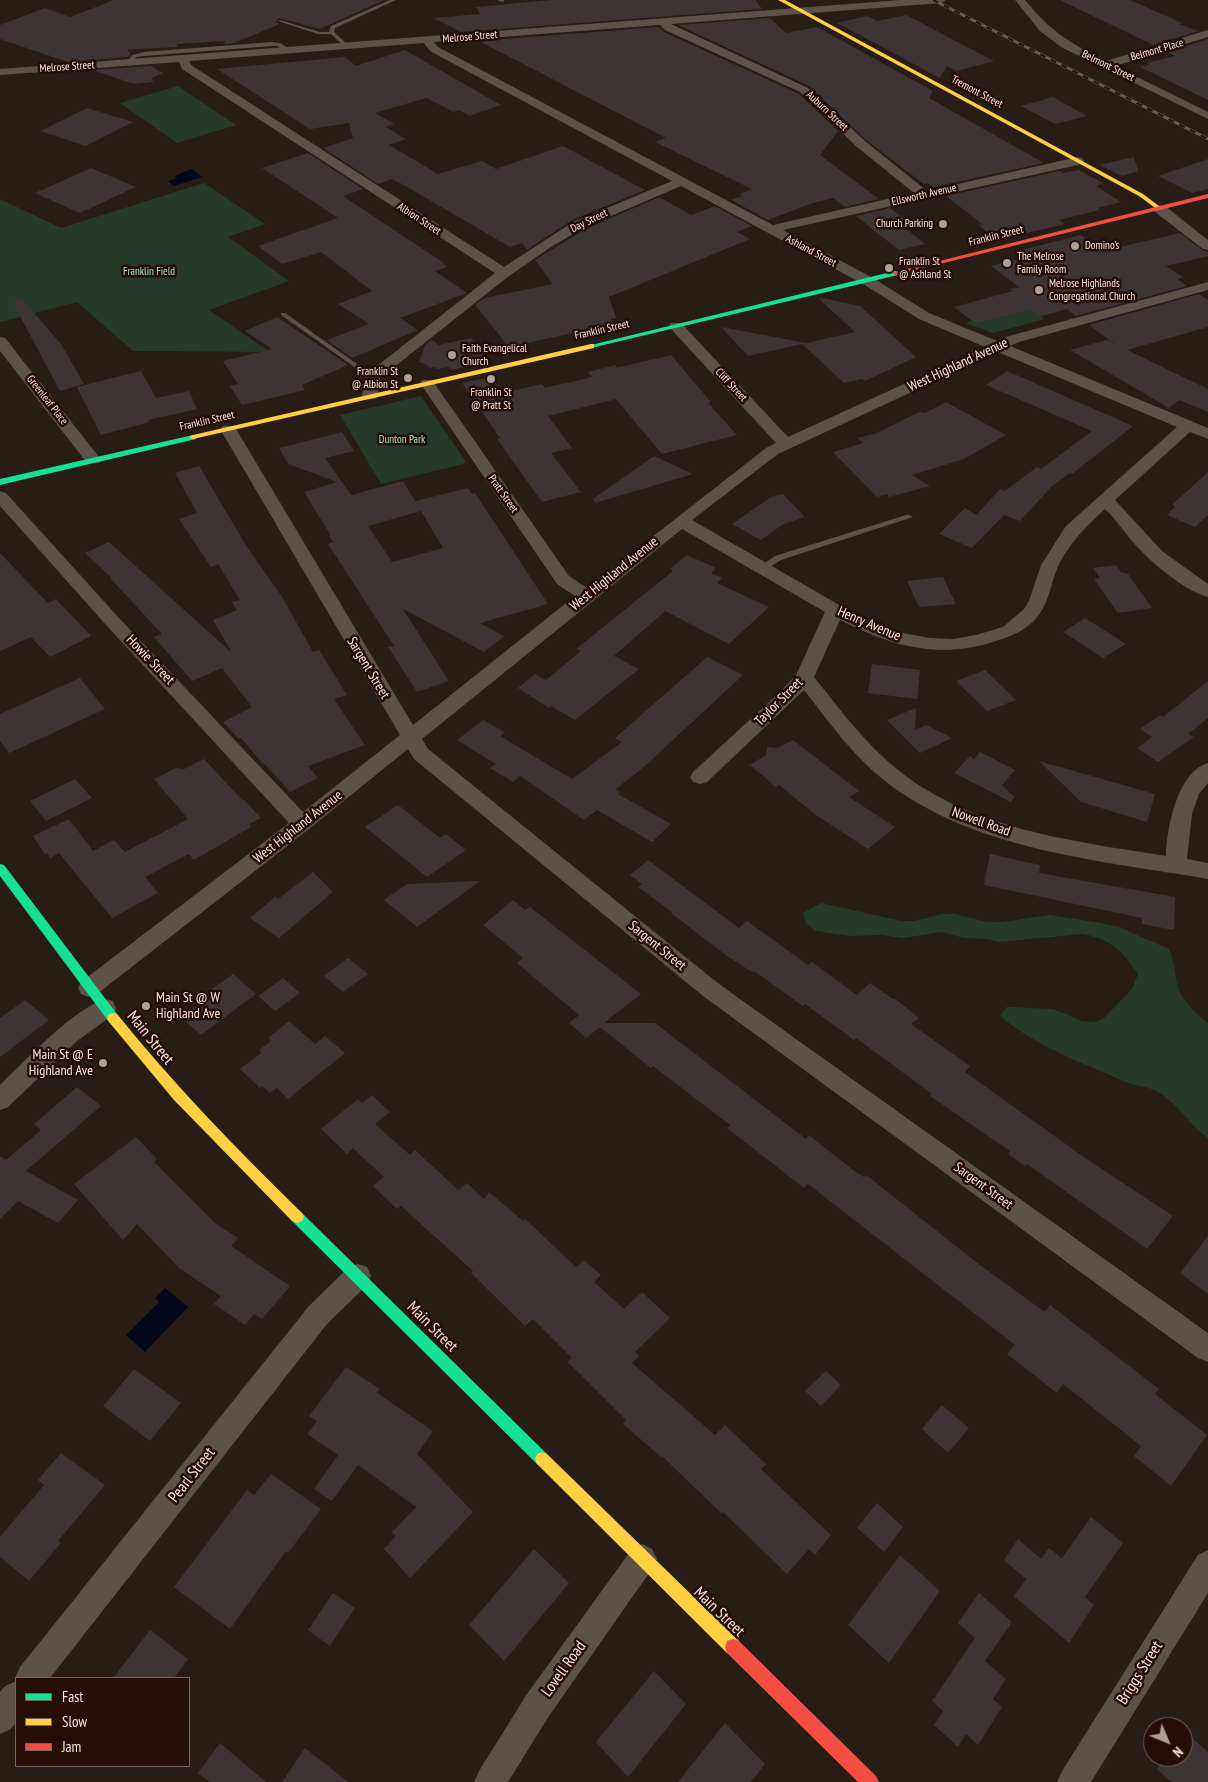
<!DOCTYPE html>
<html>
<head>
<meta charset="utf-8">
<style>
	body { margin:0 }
	#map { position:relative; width:1208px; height:1782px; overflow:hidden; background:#281c16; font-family:"PT Sans Narrow",sans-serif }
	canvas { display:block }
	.legend { position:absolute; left:15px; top:1677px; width:175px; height:90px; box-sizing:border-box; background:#260e06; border:1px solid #7a645d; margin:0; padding:6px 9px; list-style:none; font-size:15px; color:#f8e6df }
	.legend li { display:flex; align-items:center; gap:10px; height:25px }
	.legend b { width:25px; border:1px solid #7a645d }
	.north { position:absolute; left:1143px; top:1717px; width:50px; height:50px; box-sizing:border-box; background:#260e06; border:1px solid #7a645d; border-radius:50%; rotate:135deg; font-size:14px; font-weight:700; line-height:20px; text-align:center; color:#f8e6df }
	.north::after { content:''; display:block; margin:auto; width:18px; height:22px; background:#af9f99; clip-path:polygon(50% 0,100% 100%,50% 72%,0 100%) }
</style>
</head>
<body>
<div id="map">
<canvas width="1208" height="1782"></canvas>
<ul class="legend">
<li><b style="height:6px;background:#16e098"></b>Fast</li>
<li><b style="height:6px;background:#ffcf43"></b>Slow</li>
<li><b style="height:6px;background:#f24e42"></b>Jam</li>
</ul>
<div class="north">N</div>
</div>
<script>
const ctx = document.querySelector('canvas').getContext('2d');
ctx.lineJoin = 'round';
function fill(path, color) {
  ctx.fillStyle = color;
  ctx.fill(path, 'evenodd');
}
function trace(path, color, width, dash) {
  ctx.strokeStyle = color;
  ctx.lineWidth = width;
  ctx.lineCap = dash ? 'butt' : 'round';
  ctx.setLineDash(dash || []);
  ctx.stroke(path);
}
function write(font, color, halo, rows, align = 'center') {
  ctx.font = font + ' "PT Sans Narrow",sans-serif';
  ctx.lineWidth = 5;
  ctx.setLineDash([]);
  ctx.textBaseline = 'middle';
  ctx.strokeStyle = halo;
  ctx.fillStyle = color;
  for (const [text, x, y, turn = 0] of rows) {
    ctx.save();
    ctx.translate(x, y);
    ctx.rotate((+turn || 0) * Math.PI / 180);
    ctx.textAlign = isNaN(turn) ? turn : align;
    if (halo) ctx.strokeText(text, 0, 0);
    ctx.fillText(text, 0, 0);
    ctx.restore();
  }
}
const green = new Path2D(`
	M178,86L236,125L177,143L120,103Z
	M204,183L265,224L228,237L289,281L209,310L270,352L133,351L77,302L0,322V199L61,228Z
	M1030,310L1045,319L993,333L964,323L972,321L976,324Z
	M421,396L467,463L381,484L340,415Z
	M821,903L901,921H915L941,914H955L986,922H1003L1049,915L1101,923L1119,927L1169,949C1175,962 1174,974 1178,987C1181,999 1198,1016 1208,1023V1138C1188,1124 1177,1101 1154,1090C1146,1086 1136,1086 1128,1083C1084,1063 1038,1048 1000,1016L1007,1007L1053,1009L1082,1021L1096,1022L1103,1019L1132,989L1138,974C1123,951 1110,939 1083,934L998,942L986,939L964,938L942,932L903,938L881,935L849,936L816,931L806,923L803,913Z`);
const water = new Path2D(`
	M192,169L202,177L174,186L168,181L177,178L174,176Z
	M165,1288L188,1307L145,1352L126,1335L159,1302L155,1298Z`);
const building = new Path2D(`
	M114,0H384L320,29L279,18L276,22L280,24L234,43L225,44V41L177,44V47L127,50L131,53L128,57L68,62L0,39V25L45,8L70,17Z
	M551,0H755L762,9L461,32L434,18L480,14L476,7Z
	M1060,0H1130L1182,23L1179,24L1198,31L1153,45Z
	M906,15L994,61L956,71L947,66L940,78L837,23L867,16L877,21Z
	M770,18L786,33L817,27L933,91L929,98L1044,163L934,187L928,183L924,184L866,140L809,86L678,25Z
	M659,27L664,32L799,94L838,131L820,155L879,199L845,207L833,198L810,204L768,220L731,200L742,196L739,194L752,189L655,142L666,138L479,41Z
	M1208,39V100L1140,67L1150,65L1147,63L1175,56L1167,52Z
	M405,50L501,105L469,116L459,110L454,112L426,98L375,113L394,124L386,127L406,139L389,145L438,174L482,161L496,169L563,146L645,190L572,220L527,250L522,243L510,247L402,184L392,179L378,184L323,148L353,138L349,123L310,129L217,69L345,57L356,66Z
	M151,66L163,73L152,78L153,82L134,84L93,70Z
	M1053,97L1087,116L1055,124L1021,106Z
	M87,108L133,122L86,146L40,131Z
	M308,153L363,189L343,196L441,261L447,267L435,271L467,293L400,318L418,330L352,358L327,340L369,324L338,304L372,291L321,252L282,264L258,246L338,218L262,168Z
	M1134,157L1138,171L1122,176L1100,165Z
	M1208,159V189L1192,193L1158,176Z
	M91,168L136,187L80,213L35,193Z
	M1079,170L1103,183L1096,186L1121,202L1097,208L1099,210L1059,220L1065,224L998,240L978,225L982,224L946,196L1059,171L1063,173Z
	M659,197L691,215L715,206L752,226L737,232L750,239L609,297L616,318L610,319L614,324L509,347L475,305L484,298L553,284L535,260L584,230Z
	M890,208L913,225L904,227L925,244L899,250L856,216Z
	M1180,233L1202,250L1208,252V256L1166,266L1183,277L1177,279L1187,286L1076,316L1067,309L1039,317L1030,310L976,324L954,307L1013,291L1010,289L1019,287L991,266L1022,258L1014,252L1081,235L1103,251Z
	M1199,294L1208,300V327L1127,350L1208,389V412L1179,400L1169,408L1070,350L1107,340L1115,344L1089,325Z
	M21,298L61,344L84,384L60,391L13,303Z
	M822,298L860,306L916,357L865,381L862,379L844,383L802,344L855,332L819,299Z
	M277,317L348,365L302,385L305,390L242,405L230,386L238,384L223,361L272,349L245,331Z
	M721,327L806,343L748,356Z
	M471,338L485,356L472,359L476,364L452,370L449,367L437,369L435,367L430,368L427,365L419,362L425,345L432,340L439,345Z
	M671,355L711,402L708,403L737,435L662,454L616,399L548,416L572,448L551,453L581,492L542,502L497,439L500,438L462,383L487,378L499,394L542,384L545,388L592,377L588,372L615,365L617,368Z
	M141,371L156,398L189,391L197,409L148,420L149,422L101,435L77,387Z
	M1007,371L1133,426L1072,474L1070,473L1052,486L1020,521L1004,515L972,548L939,534L965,508L976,515L1000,489L1005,491L1037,467L1041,469L1092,431L986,385Z
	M946,402L1006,435L964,459L912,475L930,486L889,497L887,494L877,497L833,452L863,443L858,438L877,433L919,412L925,413Z
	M342,432L354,451L325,458L351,495L403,481L421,511L368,526L392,562L443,548L415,501L468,488L472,494L475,493L548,604L480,623L504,636L484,652L403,609L449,681L417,692L388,647L394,646L328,544L333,542L329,535L330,534L304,492L337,482L288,464L279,448Z
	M654,456L693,474L595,503L593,499Z
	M199,466L247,547L282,597L313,652L319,650L347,695L334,699L365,745L308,766L318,778L290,792L265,764L264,765L241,738L239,739L223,722L252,707L222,668L192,681L154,637L162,634L110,578H112L85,553L109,542L232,653L213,620L237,610L232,602L240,600L218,564L211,567L179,519L197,513L175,473Z
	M1208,472V515L1195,527L1167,515L1175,507L1172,505Z
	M783,494L805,517L782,525L761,540L732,524L771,497Z
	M0,553L48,603L56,599L91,636L50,657L31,637L0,651Z
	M687,555L716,568L711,573L722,578L717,583L769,607L729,644L665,611L614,656L639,669L575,720L551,706L549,708L518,688L535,674L546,680L581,651L576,649L673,571L670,569Z
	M1116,565L1121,572L1128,574L1152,608L1118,613L1094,579L1100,578L1093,568Z
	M943,577L956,604L919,607L907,581Z
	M1085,618L1126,644L1103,658L1063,632Z
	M707,657L743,675L646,765L616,789L621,792L618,794L671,824L652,842L597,810L584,820L520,776L513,782L490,768L496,764L457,740L483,720L505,732L500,736L572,779L622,742L615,738Z
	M872,664L920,670L917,699L868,693Z
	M985,670L1016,700L987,711L956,681Z
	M80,678L105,709L9,753L0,741V714Z
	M1208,681V718L1188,734L1194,737L1158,762L1137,748L1152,737L1140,729L1160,715L1163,717Z
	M916,708L915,730L926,725L952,738L920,753L887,720Z
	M793,740L859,791L849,797L895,827L868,849L816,815L779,785L776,787L750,765L766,755L767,747L778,748Z
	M980,752L1015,770L1002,785L1014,797L1011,802L954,773L970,756L974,759Z
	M204,759L242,800H244L261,818L249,824L251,827L194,860L189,854L145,877L158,893L112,918L59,853L50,858L47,853L45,854L33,836L69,819L93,851L114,840L125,852L188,819L154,779L176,768L184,769Z
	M1039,761L1155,794L1147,822L1081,802Z
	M75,779L92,798L46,821L30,801Z
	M398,805L440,838L446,834L466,850L427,877L365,827Z
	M990,854L1040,865L1039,873L1175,897L1174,930L1142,924V918L984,885Z
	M648,860L739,928L747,921L808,965L812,962L857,995L870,983L893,999L894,998L919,1018L911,1024L970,1066L965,1072L1081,1155L1173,1216L1147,1249L1027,1164L1025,1166L1008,1154L1010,1151L930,1096L932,1094L856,1038L854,1040L805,1004L803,1006L754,971L752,972L727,956L671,913L672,912L638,887L642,884L630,875Z
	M313,872L333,892L279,938L250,918L275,897L278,899Z
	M480,881L417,927L384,900L407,884Z
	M513,900L525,910L530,907L641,994L604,1023H655L806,1139L809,1135L853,1170L864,1177L866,1175L980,1265L1042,1310L1046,1311L1050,1305L1159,1389L1155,1394L1207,1435L1171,1486L1134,1456L1141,1446L1063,1384L1057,1393L1007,1354L1015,1345L808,1184L804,1188L727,1128L730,1125L653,1066L651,1068L600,1027L586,1038L569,1023L579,1015L517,963L523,958L483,925Z
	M348,958L368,974L343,992L324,976Z
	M233,974L256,994L201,1035L181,1017L208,997L205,994Z
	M283,978L300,993L275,1011L258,996Z
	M25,1000L49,1020L0,1057V1018Z
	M289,1021L315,1044L325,1036L345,1053L288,1099L277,1088L270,1093L262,1086L260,1088L240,1069L261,1053L259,1050L271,1041L268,1038Z
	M77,1087L101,1106L26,1171L78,1200L58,1223L18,1201L0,1219V1156L6,1160L41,1130L34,1124Z
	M372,1095L390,1112L375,1124L410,1155L415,1150L458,1190L467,1183L484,1199L489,1192L523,1221L525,1219L576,1267L584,1260L601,1275L594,1282L624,1309L642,1292L670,1318L635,1352L639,1356L632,1363L715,1435L725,1425L766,1464L761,1469L831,1535L815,1555L809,1549L787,1574L723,1512L722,1514L662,1456L661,1457L623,1424L626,1420L568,1362L572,1358L533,1319L525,1326L471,1273L473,1271L401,1206L397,1209L373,1186L384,1177L353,1148L347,1154L321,1129L358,1099L362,1103Z
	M136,1137L157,1159L154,1162L215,1223L238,1238L231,1246L290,1286L262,1319L254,1314L245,1325L214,1304L221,1296L179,1268L137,1224L123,1240L74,1184Z
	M1208,1236V1294L1180,1273Z
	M346,1367L380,1389L377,1393L433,1431L417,1454L473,1512L410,1578L384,1549L396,1536L392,1532L416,1507L358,1465L332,1501L314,1489L338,1455L307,1434L317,1421L309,1416Z
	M134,1369L181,1403L150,1441L103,1406Z
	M826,1371L841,1385L821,1406L805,1391Z
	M942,1405L969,1428L948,1453L922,1429Z
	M61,1453L105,1485L58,1541L61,1543L29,1581L0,1557V1537L44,1485L38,1480Z
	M271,1474L321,1509L288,1553L286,1551L230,1629L174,1587L247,1490L254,1495Z
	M877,1503L903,1527L884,1552L857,1528Z
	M1091,1517L1123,1543L1085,1597L1094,1605L1069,1643L1014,1596L1026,1579L1004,1560L1018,1539L1041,1559L1049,1548L1062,1558Z
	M534,1549L569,1583L504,1661L469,1625Z
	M900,1555L940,1591L889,1663L848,1625Z
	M333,1593L355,1608L330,1646L308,1630Z
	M979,1593L1012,1622L985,1661L1006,1679L993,1699L1002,1707L978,1745L966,1734L958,1747L934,1725L943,1711L932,1701L975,1638L958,1623Z
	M150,1630L188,1659L174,1678H113Z
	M654,1671L686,1704L628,1777L596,1742Z
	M725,1723L765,1764L751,1782H678Z
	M1183,1730L1208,1752V1782H1171L1157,1769L1164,1757H1183Z
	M220,1743L266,1782H209L198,1773Z
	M305,1748L348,1782H282Z`);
const lane = new Path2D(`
	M390,0H396L335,28L334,32L348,45L346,48L331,34H318L278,21L280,20L320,32H329L331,26Z
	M497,0H504V1L502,2Z
	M272,42L280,43L291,50L288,52L277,46H272L144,56L136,57L132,64L127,63L132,55L144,52Z
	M281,313H285L374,376V378H370L281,315Z
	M906,515H909L913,517L781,560L765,570L762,571L758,568L775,556Z`);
const street = new Path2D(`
	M901,0H946L941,3L671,24L808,88L865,141L927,191L1078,157L1082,158L1084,161L1078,165L783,230L873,278L929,313L997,341L1009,336L1208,282V290L1019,342L1010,346L1208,428V439L1190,432L1115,500L1162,551L1208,584V597C1183,590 1149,561 1133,542C1123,531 1116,519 1105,509C1087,526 1071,541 1059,564C1051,581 1050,601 1038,616C1027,630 1012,636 996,641C939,660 891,646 840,620L814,677C840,709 865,744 898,770C973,830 1074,841 1166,856C1167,828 1177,772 1208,763V783L1199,794L1192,814L1187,859L1208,863V879C1099,860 975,851 885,781C853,756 829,722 804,690L707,782L700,784L693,782L690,777L693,772L780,692L796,675L825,612L682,529L422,739L428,749L719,984L1208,1333V1362L1198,1358L703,996L414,759L408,749L309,829L97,994L89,997L81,994L78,988L81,982L289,823L107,626L0,506V491L6,493L119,618L303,812L400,735L220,429L223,426H233L236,429L413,725L575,596L557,584L420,383L422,380H432L569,576L587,588L766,448L776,443L671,329L669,326L671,323H681L788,437L985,347L919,319L863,284L681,186L583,228L551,247L509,276L379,379L378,396L375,399H365L362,396L365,377L367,374L495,273L182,69L179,62L0,75V69ZM660,25L665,30L800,92L857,147L914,193L773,225L438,47L434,42ZM424,43L430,51L672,181L573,222L504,267L191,65L189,61ZM998,352L1177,427L1066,526L1041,565L1029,601L1024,609L1003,627L976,635L953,639L929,638L903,633L877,624L841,606L692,520L778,454Z
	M1015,0H1025C1051,32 1070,43 1106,61L1208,30V37L1115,66L1208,112V119L1061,47L1040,31Z
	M1160,205L1165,206L1208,240V250L1203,249L1155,212L1154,209Z
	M0,337L5,338L99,457L101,460L99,463H87L0,351Z
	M105,999L113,1001L116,1008L113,1015L77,1041L8,1107L0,1110V1085C26,1060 72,1010 105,999Z
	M358,1264L367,1267L371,1276L367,1285L327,1324L50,1678H16V1680L15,1678L20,1667L309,1306L349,1267Z
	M642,1544L652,1549L657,1559L652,1569L549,1716L508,1782H474L479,1771L527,1694L632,1549Z
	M1208,1550V1593L1091,1782H1057L1062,1771L1198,1555Z
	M16,1681V1722L11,1729L0,1734V1692L5,1686Z`);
const fast = new Path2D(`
	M895,271L899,273L898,275L591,348L587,346Z
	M193,435H196V439L0,485V479Z
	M0,864L4,865L117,1014L119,1018L117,1022L113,1023L109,1022L0,876Z
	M297,1211L302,1213L547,1454L549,1459L547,1464L542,1466L537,1464L292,1221L290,1217L292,1213Z`);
const slow = new Path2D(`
	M778,0H785L1143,194L1163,209L1158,210L1139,196Z
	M591,344H594V348L193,439L189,437L193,435Z
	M113,1013L117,1014C174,1085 237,1149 302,1213L304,1217L302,1221L297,1223L292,1221L174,1100L109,1022L107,1018L109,1014Z
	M542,1452L547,1454L739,1641L741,1647L739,1653L733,1655L727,1653L537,1464L535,1459L537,1454Z`);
const jam = new Path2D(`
	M1208,194V198L895,275L891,273Z
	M733,1639L739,1641L876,1776L879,1782H858L727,1653L725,1647L727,1641Z`);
const rail = new Path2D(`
	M933,0L1208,139`);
const markers = [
	[943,224,5,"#af9f99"],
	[1075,246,5,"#af9f99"],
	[1007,263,5,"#af9f99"],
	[889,268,5,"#af9f99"],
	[1039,290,5,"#af9f99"],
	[452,355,5,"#af9f99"],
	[408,378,5,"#af9f99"],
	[491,379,5,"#af9f99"],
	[146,1006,5,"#af9f99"],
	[103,1063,5,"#af9f99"]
];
const farStreetnames = [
	["Melrose Street",470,37,-5],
	["Belmont Place",1157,50,-16],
	["Belmont Street",1108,66,26],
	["Melrose Street",67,67,-4],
	["Tremont Street",977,92,28],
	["Auburn Street",827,111,43],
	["Ellsworth Avenue",924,195,-13],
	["Albion Street",419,219,33],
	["Day Street",589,221,-26],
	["Franklin Street",996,236,-14],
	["Ashland Street",811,251,28],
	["Franklin Street",602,330,-13],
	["Cliff Street",731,385,47],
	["Greenleaf Place",47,400,52],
	["Franklin Street",207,421,-13],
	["Pratt Street",503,494,55]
];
const farPoinames = [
	["Church Parking",933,224,"right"],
	["Domino's",1085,246],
	["The Melrose",1017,257],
	["Family Room",1017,270],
	["Franklin St",899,262],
	["@ Ashland St",899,275],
	["Melrose Highlands",1049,284],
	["Congregational Church",1049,297],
	["Faith Evangelical",462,349],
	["Church",462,362],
	["Franklin St",398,372,"right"],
	["@ Albion St",398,385,"right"],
	["Franklin St",491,393,"center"],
	["@ Pratt St",491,406,"center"]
];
const farParknames = [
	["Franklin Field",149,272],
	["Dunton Park",402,440]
];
const streetNames = [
	["West Highland Avenue",958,365,-25],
	["West Highland Avenue",614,574,-39],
	["Henry Avenue",869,624,23],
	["Howie Street",150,660,46],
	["Sargent Street",368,668,59],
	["Taylor Street",779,702,-45],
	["Nowell Road",981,822,20],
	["West Highland Avenue",298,827,-38],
	["Sargent Street",657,946,39],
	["Sargent Street",983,1186,36]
];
const poiNames = [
	["Main St @ W",156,998],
	["Highland Ave",156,1014],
	["Main St @ E",93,1055,"right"],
	["Highland Ave",93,1071,"right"]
];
const nearStreetnames = [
	["Main Street",150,1038,51],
	["Main Street",432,1327,45],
	["Pearl Street",192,1475,-52],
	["Main Street",719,1612,44],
	["Lovell Road",564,1669,-54],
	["Briggs Street",1140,1673,-58]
];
fill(green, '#253a2b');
fill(water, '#04071b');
fill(building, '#3d3436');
fill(lane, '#5d524a');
fill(street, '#5d524a');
fill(fast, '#16e098');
fill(slow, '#ffcf43');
fill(jam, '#f24e42');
trace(rail, '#655c55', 3);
trace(rail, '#260e06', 2, [6]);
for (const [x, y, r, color] of markers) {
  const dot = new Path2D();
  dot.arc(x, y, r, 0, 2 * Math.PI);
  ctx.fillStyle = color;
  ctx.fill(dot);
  trace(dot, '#260e06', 2);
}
write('11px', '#f8e6df', '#260e06', farStreetnames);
write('11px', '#f8e6df', '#260e06', farPoinames, 'left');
write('11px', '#a1e3b7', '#260e06', farParknames);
write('14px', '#f8e6df', '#260e06', streetNames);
write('14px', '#f8e6df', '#260e06', poiNames, 'left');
write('16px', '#f8e6df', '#260e06', nearStreetnames);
</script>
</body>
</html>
